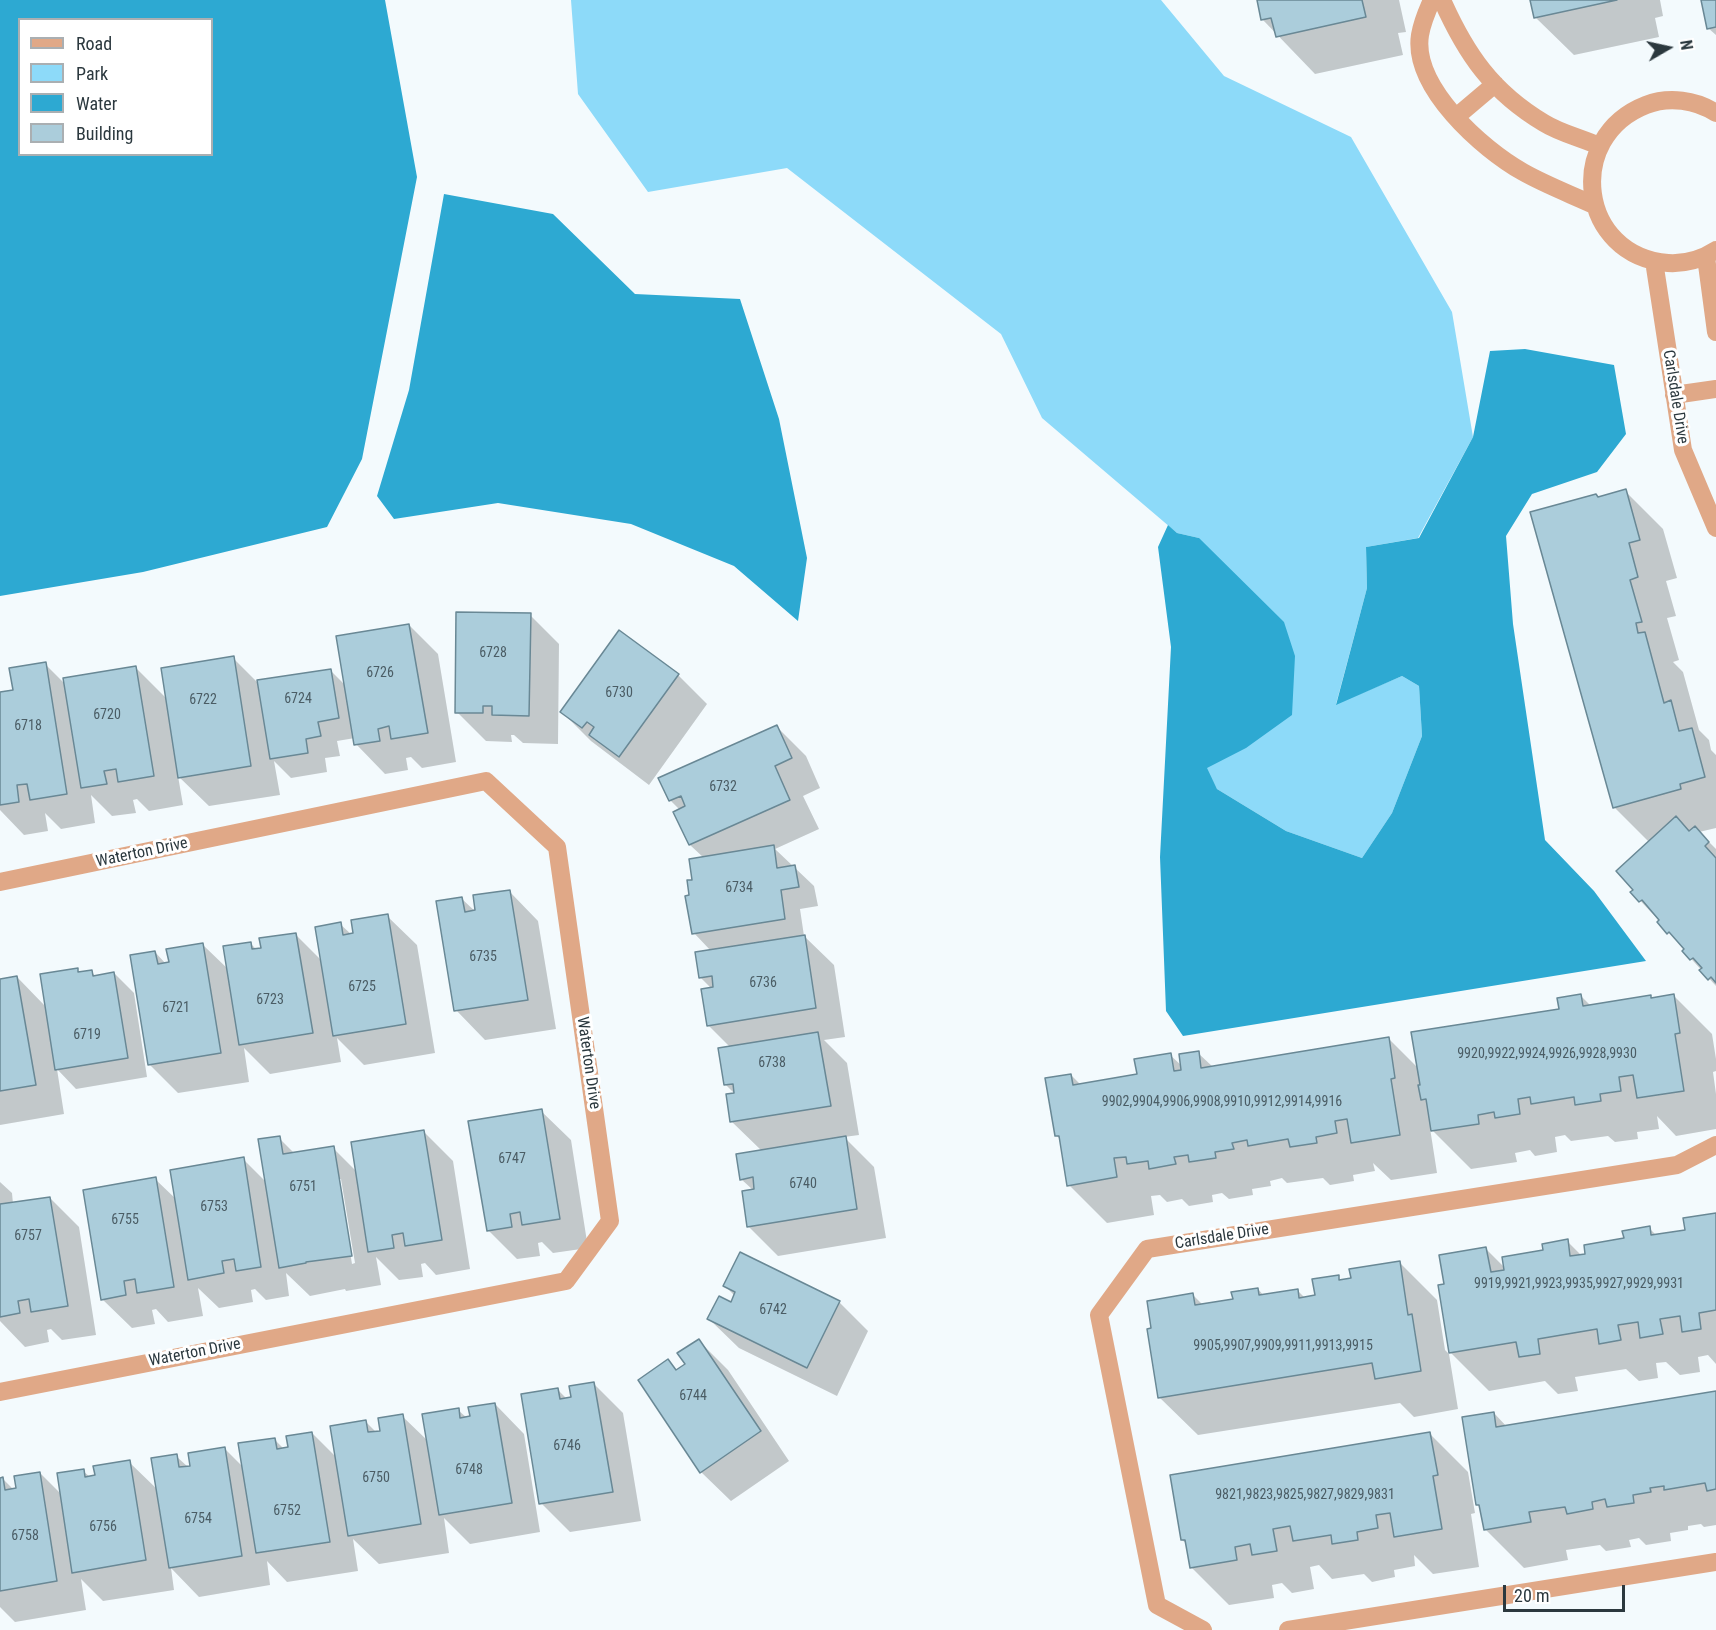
<!DOCTYPE html>
<html>
<head>
<meta charset="utf-8">
<style>
	body { margin:0 }
	#map { position:relative; width:1716px; height:1630px; overflow:hidden; background:#f3fafd; font-family:"Roboto Condensed",sans-serif }
	canvas { display:block }
	.legend { position:absolute; left:18px; top:18px; width:195px; height:138px; box-sizing:border-box; background:#fff; border:2px solid #aaafb2; margin:0; padding:8px 10px; list-style:none; font-size:18px; color:#2b383e }
	.legend li { display:flex; align-items:center; gap:12px; height:30px }
	.legend b { width:30px; border:2px solid #aaafb2 }
	.north { position:absolute; left:1638px; top:18px; width:60px; height:60px; -webkit-text-stroke:4px #fff; paint-order:stroke; rotate:81deg; font-size:16px; font-weight:700; line-height:24px; text-align:center; color:#2b383e }
	.north::after { content:''; display:block; margin:auto; width:21px; height:27px; background:#2b383e; clip-path:polygon(50% 0,100% 100%,50% 72%,0 100%) }
	.scale { position:absolute; left:1503px; top:1585px; width:122px; height:27px; box-sizing:border-box; border:3px solid #2b383e; border-top:0; padding-left:8px; font-size:18px; line-height:21px; white-space:nowrap; color:#2b383e; -webkit-text-stroke:4px #fff; paint-order:stroke }
</style>
</head>
<body>
<div id="map">
<canvas width="1716" height="1630"></canvas>
<ul class="legend">
<li><b style="height:8px;background:#e0a887"></b>Road</li>
<li><b style="height:16px;background:#8ddaf9"></b>Park</li>
<li><b style="height:16px;background:#2da9d2"></b>Water</li>
<li><b style="height:16px;background:#abcddb"></b>Building</li>
</ul>
<div class="north">N</div>
<div class="scale">20 m</div>
</div>
<script>
const ctx = document.querySelector('canvas').getContext('2d');
ctx.lineJoin = 'round';
function fill(path, color) {
  ctx.fillStyle = color;
  ctx.fill(path, 'evenodd');
}
function trace(path, color, width, dash) {
  ctx.strokeStyle = color;
  ctx.lineWidth = width;
  ctx.lineCap = dash ? 'butt' : 'round';
  ctx.setLineDash(dash || []);
  ctx.stroke(path);
}
function write(font, color, halo, rows, align = 'center') {
  ctx.font = font + ' "Roboto Condensed",sans-serif';
  ctx.lineWidth = 6;
  ctx.setLineDash([]);
  ctx.textBaseline = 'middle';
  ctx.strokeStyle = halo;
  ctx.fillStyle = color;
  for (const [text, x, y, turn = 0] of rows) {
    ctx.save();
    ctx.translate(x, y);
    ctx.rotate((+turn || 0) * Math.PI / 180);
    ctx.textAlign = isNaN(turn) ? turn : align;
    if (halo) ctx.strokeText(text, 0, 0);
    ctx.fillText(text, 0, 0);
    ctx.restore();
  }
}
const green = new Path2D(`
	M571,0H1161L1224,76L1351,137L1452,312L1473,437L1418,538L1366,547L1367,588L1336,704L1402,676L1419,686L1422,736L1392,813L1362,858L1286,831L1217,789L1206,768L1199,538L1177,533L1042,418L1001,334L787,168L648,192L578,94Z`);
const water = new Path2D(`
	M0,0H385L417,177L362,459L327,527L143,572L0,596ZM20,20H212V154H20Z
	M444,194L553,214L635,294L740,299L779,419L807,558L798,621L734,566L631,524L498,503L394,519L377,496L409,390Z
	M1525,349L1614,365L1626,434L1597,472L1532,494L1506,536L1513,624L1545,840L1594,891L1646,961L1183,1036L1166,1011L1160,857L1171,647L1158,547L1168,525L1177,533L1199,538L1284,622L1295,656L1292,715L1246,748L1207,768L1217,789L1286,831L1362,858L1392,813L1422,736L1419,686L1402,676L1336,705L1367,588L1366,547L1419,538L1473,437L1490,351Z`);
const shadow = new Path2D(`
	M1258,0H1399L1406,32L1398,33L1403,55L1315,74L1263,20Z
	M1532,0H1660L1663,16L1655,18L1659,37L1574,55L1535,17Z
	M1703,0H1716V35L1708,28Z
	M1625,491L1663,529L1677,578L1666,581L1676,616L1667,618L1679,660L1673,662L1683,672L1699,730L1709,740L1711,750L1716,755V828L1699,832L1716,849V986L1684,951L1686,949L1632,892L1650,843L1614,807L1599,498Z
	M530,615L559,644L558,744L523,743L514,735H511L512,742L486,741L457,712Z
	M409,625L438,654L456,762L422,768L411,757L406,758L408,770L385,774L356,744L355,738L337,741L340,756L325,758L327,772L291,778L274,761L280,795L209,806L178,776L183,805L149,811L137,799L133,800L136,813L112,816L91,795L95,823L61,829L45,813L48,831L24,835L0,810V694L14,691L45,664L66,685L136,668L167,699L233,658L257,682L330,670L346,686Z
	M678,675L707,704L649,785L591,741L562,712Z
	M777,727L806,756L820,788L803,796L819,829L775,849L814,886L818,906L800,909L804,936L834,965L845,1037L824,1040L847,1063L859,1135L844,1137L874,1167L886,1238L778,1256L749,1227L743,1192L753,1190L741,1179L762,1151L731,1121L735,1094L725,1084L731,1048L708,1025L712,989L700,977L711,951L694,933L691,896L694,881L704,858L690,845L675,812L680,810L670,800L660,778Z
	M509,891L538,921L556,1029L485,1040L456,1010L462,899L478,914Z
	M387,916L417,945L435,1053L364,1065L337,1038L341,1062L270,1074L244,1048L249,1082L178,1093L149,1064L155,952L166,964L203,945L229,970L250,943L257,950L295,934L322,961L340,924L352,935Z
	M77,970L80,973L91,971L96,977L114,973L134,993L147,1077L76,1089L57,1069L64,1114L0,1125V980L17,977L46,1007Z
	M1581,996L1591,1006L1650,997L1652,999L1674,996L1712,1034L1716,1059V1071L1713,1072L1716,1094V1129L1676,1136L1657,1116L1659,1129L1637,1132L1638,1139L1615,1142L1608,1136L1571,1141L1565,1135L1555,1137L1557,1152L1535,1156L1530,1150L1515,1153L1517,1162L1471,1169L1430,1128L1437,1173L1391,1180L1373,1163L1375,1171L1353,1175L1354,1181L1330,1185L1323,1178L1287,1183L1282,1178L1270,1181L1271,1186L1252,1189L1253,1195L1229,1199L1222,1193L1212,1195L1213,1202L1189,1206L1182,1199L1167,1202L1160,1195L1151,1196L1154,1215L1107,1223L1069,1185L1061,1140L1057,1136L1071,1075L1081,1085L1139,1075L1170,1055L1182,1066L1198,1053L1213,1067L1388,1038L1419,1069L1561,1010Z
	M541,1111L571,1140L588,1248L553,1253L542,1242L538,1243L540,1256L517,1259L488,1230Z
	M424,1132L453,1161L470,1269L436,1275L425,1263L421,1264L423,1277L399,1280L376,1257L381,1285L346,1291L345,1289L310,1296L286,1273L289,1296L266,1300L255,1289L251,1290L253,1302L219,1308L198,1288L203,1316L168,1322L156,1309L152,1310L155,1324L132,1328L102,1299L155,1179L177,1200L243,1159L266,1182L279,1138L295,1154L333,1148L357,1172ZM338,1179H341L355,1263L352,1264Z
	M0,1182L12,1193L13,1204L50,1198L79,1227L96,1335L62,1340L51,1329L47,1330L49,1342L25,1347L0,1321Z
	M1716,1214V1364L1708,1355L1698,1357L1700,1372L1680,1375L1666,1362L1656,1363L1658,1378L1639,1381L1626,1369L1575,1377L1578,1391L1558,1394L1545,1381L1489,1391L1451,1353L1445,1285L1486,1249L1505,1268L1567,1241L1582,1256L1625,1240L1649,1228L1657,1236L1687,1231Z
	M1399,1262L1437,1300L1445,1350L1449,1354L1458,1409L1414,1417L1400,1403L1198,1435L1159,1397L1193,1295L1203,1305L1234,1300L1258,1289L1264,1296L1297,1290L1305,1298L1316,1297L1338,1277L1342,1281L1352,1279Z
	M725,1286L839,1302L868,1331L837,1396L739,1348L709,1319L731,1304L735,1296Z
	M699,1341L728,1370L789,1461L731,1501L701,1472L668,1361L677,1371L687,1364Z
	M594,1384L623,1413L641,1521L570,1532L541,1503L557,1389L567,1399Z
	M1716,1393V1525L1704,1527L1701,1524L1688,1526V1530L1670,1533L1671,1541L1646,1545L1639,1538L1629,1540L1631,1547L1606,1551L1600,1545L1566,1550L1568,1560L1524,1568L1486,1530L1482,1508L1477,1504L1494,1413L1507,1427Z
	M495,1404L524,1434L540,1532L470,1544L444,1518L449,1553L379,1564L353,1539L358,1571L287,1582L267,1561L270,1585L199,1597L171,1568L174,1590L103,1601L81,1579L86,1610L15,1622L0,1607V1480L3,1479L14,1490L40,1473L62,1495L83,1471L90,1477L129,1462L158,1490L176,1456L188,1467L224,1448L244,1468L274,1439L284,1449L290,1448L312,1433L337,1458L366,1422L377,1433L381,1432L402,1416L428,1441L458,1410L467,1418Z
	M1430,1434L1468,1472L1475,1513L1471,1514L1479,1567L1433,1574L1414,1555L1415,1566L1394,1570L1395,1577L1372,1582L1364,1574L1332,1579L1319,1565L1310,1567L1314,1589L1292,1593L1282,1583L1272,1585L1274,1598L1229,1605L1191,1567L1188,1545L1182,1540Z`);
const building = new Path2D(`
	M1257,0H1362L1366,17L1276,37L1271,18L1261,20Z
	M1530,0H1617L1534,18Z
	M1701,0H1716V27L1707,29Z
	M1626,489L1640,540L1629,543L1638,577L1630,580L1642,622L1636,623L1638,633L1645,632L1664,703L1671,700L1679,731L1692,728L1705,777L1680,784L1681,789L1613,808L1530,512L1596,494L1598,497Z
	M456,612L531,613L529,716L492,715V706H483V713H455Z
	M409,624L428,733L391,739L389,726L378,729L380,741L354,745L336,636Z
	M619,630L679,674L619,757L589,735L594,727L587,722L582,728L560,712Z
	M234,656L251,766L178,778L161,668Z
	M46,662L67,794L30,800L27,784L17,785L19,802L0,805V692L13,690L9,668Z
	M136,666L154,776L118,782L116,769L104,771L107,784L81,788L63,678Z
	M331,669L339,718L318,722L321,736L306,739L308,753L270,759L257,680Z
	M777,725L792,758L775,766L790,800L689,845L673,812L685,806L681,796L669,801L658,778Z
	M1676,816L1689,831L1695,826L1709,842L1705,846L1716,858V983L1711,977L1708,980L1699,970L1702,968L1693,958L1690,960L1682,951L1684,949L1669,932L1667,934L1657,922L1659,920L1642,900L1639,902L1630,892L1633,890L1616,871Z
	M774,845L777,868L795,865L799,887L781,890L785,919L692,934L685,896L689,895L687,880H692L689,859Z
	M510,890L528,1000L454,1011L436,901L462,897L465,912L475,910L473,895Z
	M388,914L406,1024L333,1036L315,927L341,922L343,935L353,933L351,920Z
	M296,933L313,1033L239,1045L223,946L251,942L252,949L261,948L259,938Z
	M805,935L816,1008L707,1026L701,989L713,987L712,976L699,978L695,952Z
	M203,943L221,1053L148,1065L130,955L155,951L158,964L169,962L166,949Z
	M78,968V972L92,970L93,976L114,972L128,1058L55,1070L40,974Z
	M17,976L36,1085L0,1091V979Z
	M1581,994L1583,1006L1651,995V998L1674,994L1680,1033L1675,1034L1684,1091L1637,1098L1633,1075L1619,1077L1621,1091L1600,1094L1601,1101L1575,1105L1574,1097L1531,1104L1530,1097L1518,1099L1520,1114L1495,1118L1494,1112L1478,1115L1479,1124L1431,1131L1426,1099L1421,1100L1418,1085H1420L1411,1032L1559,1009L1557,998Z
	M818,1032L831,1106L730,1122L726,1094L734,1093L733,1084L724,1085L718,1048Z
	M1389,1037L1395,1078L1391,1079L1400,1135L1351,1143L1347,1119L1335,1121L1337,1133L1316,1137L1317,1143L1290,1147L1288,1139L1248,1146L1247,1140L1232,1143L1234,1149L1215,1152L1216,1158L1189,1162L1188,1155L1174,1157L1176,1164L1149,1169L1148,1161L1127,1164L1126,1157L1114,1158L1117,1177L1067,1186L1059,1136H1055L1045,1078L1071,1074L1073,1085L1137,1074L1134,1059L1171,1053L1174,1071L1181,1070L1179,1054L1199,1051L1201,1068Z
	M542,1109L560,1219L522,1225L520,1212L510,1214L512,1227L487,1231L468,1121Z
	M424,1130L442,1240L405,1246L403,1233L392,1235L394,1248L368,1252L351,1142Z
	M280,1136L283,1154L334,1146L352,1256L306,1262V1263L279,1268L258,1139Z
	M846,1136L857,1209L747,1227L742,1191L754,1189L753,1177L740,1180L736,1154Z
	M244,1157L261,1267L236,1271L234,1259L222,1261L224,1273L188,1280L170,1170Z
	M156,1177L174,1287L137,1293L135,1279L124,1281L126,1295L101,1300L83,1190Z
	M50,1197L68,1306L31,1312L29,1299L18,1301L20,1313L0,1317V1204Z
	M1716,1213V1310L1699,1313L1701,1329L1682,1332L1680,1316L1660,1319L1663,1334L1640,1338L1638,1322L1618,1325L1621,1340L1599,1344L1597,1329L1538,1339L1540,1354L1519,1357L1516,1342L1449,1353L1438,1285L1444,1284L1439,1255L1486,1247L1491,1272L1504,1270L1502,1257L1543,1250L1542,1244L1568,1239L1570,1256L1585,1254L1584,1245L1624,1238L1622,1231L1650,1226L1651,1235L1685,1230L1683,1218Z
	M740,1252L840,1301L807,1368L707,1319L719,1296L731,1302L735,1292L723,1286Z
	M1400,1261L1408,1315L1412,1314L1421,1371L1375,1379L1372,1363L1158,1398L1147,1329L1151,1328L1147,1301L1193,1293L1195,1305L1233,1299L1231,1292L1258,1288L1259,1295L1298,1289L1299,1298L1315,1295L1312,1279L1339,1275V1280L1351,1278L1349,1269Z
	M699,1339L761,1431L700,1473L638,1380L668,1359L676,1370L685,1364L677,1353Z
	M594,1382L613,1492L539,1504L521,1394L558,1388L560,1399L571,1397L569,1386Z
	M1716,1391V1489L1707,1491L1705,1483L1664,1490V1486L1650,1488L1651,1492L1633,1495L1634,1503L1607,1507L1605,1499L1592,1502L1593,1509L1567,1514L1565,1507L1529,1512L1531,1522L1484,1530L1479,1505H1476L1462,1417L1494,1412L1496,1427Z
	M495,1403L512,1503L439,1515L422,1414L459,1408L460,1418L470,1416L468,1407Z
	M403,1414L421,1524L348,1536L330,1426L366,1420L368,1432L380,1431L378,1418Z
	M312,1432L330,1542L256,1553L238,1443L275,1438L277,1449L288,1447L286,1436Z
	M1430,1432L1438,1475L1433,1476L1442,1529L1394,1537L1390,1513L1376,1515L1378,1528L1357,1532L1358,1540L1332,1544L1331,1535L1293,1541L1290,1526L1273,1529L1277,1551L1252,1555L1250,1544L1235,1547L1237,1560L1190,1568L1185,1540H1181L1170,1475Z
	M225,1447L242,1556L169,1568L151,1458L177,1454L179,1467L190,1466L188,1453Z
	M130,1460L146,1560L72,1573L57,1473L84,1469L85,1477L95,1475L93,1466Z
	M40,1472L57,1581L0,1591V1478L3,1477L5,1490L16,1488L14,1476Z`);
const minor = new Path2D(`
	M1432,0C1427,11 1422,23 1420,35C1412,87 1482,149 1523,172C1546,185 1570,194 1594,205
	M1442,0C1466,54 1492,92 1544,123C1560,133 1581,138 1599,146
	M1716,113C1696,100 1669,96 1646,105C1564,137 1579,256 1668,263C1685,264 1702,259 1716,250
	M1456,117L1495,84
	M1706,257L1716,332
	M1654,261L1683,450L1716,528
	M1674,395L1716,389
	M0,882L486,781L557,847L610,1221L566,1281L0,1392
	M1203,1630L1157,1605L1099,1315L1147,1249L1677,1165L1716,1145
	M1288,1630L1716,1562`);
const numberNames = [
	["6728",493,653],
	["6726",380,673],
	["6730",619,693],
	["6724",298,699],
	["6722",203,700],
	["6720",107,715],
	["6718",28,726],
	["6732",723,787],
	["6734",739,888],
	["6735",483,957],
	["6736",763,983],
	["6725",362,987],
	["6723",270,1000],
	["6721",176,1008],
	["6719",87,1035],
	["9920,9922,9924,9926,9928,9930",1547,1054],
	["6738",772,1063],
	["9902,9904,9906,9908,9910,9912,9914,9916",1222,1102],
	["6747",512,1159],
	["6740",803,1184],
	["6751",303,1187],
	["6753",214,1207],
	["6755",125,1220],
	["6757",28,1236],
	["9919,9921,9923,9935,9927,9929,9931",1579,1284],
	["6742",773,1310],
	["9905,9907,9909,9911,9913,9915",1283,1346],
	["6744",693,1396],
	["6746",567,1446],
	["6748",469,1470],
	["6750",376,1478],
	["9821,9823,9825,9827,9829,9831",1305,1495],
	["6752",287,1511],
	["6754",198,1519],
	["6756",103,1527],
	["6758",25,1536]
];
const streetNames = [
	["Carlsdale Drive",1675,397,81],
	["Waterton Drive",142,853,-12],
	["Waterton Drive",588,1063,82],
	["Carlsdale Drive",1222,1237,-9],
	["Waterton Drive",195,1353,-11]
];
fill(green, '#8ddaf9');
fill(water, '#2da9d2');
fill(shadow, '#0003');
fill(building, '#abcddb');
trace(building, '#698895', 1.5);
trace(minor, '#e0a887', 18);
write('14px', '#4b5d65', null, numberNames);
write('16px', '#2b383e', '#fff', streetNames);
</script>
</body>
</html>
